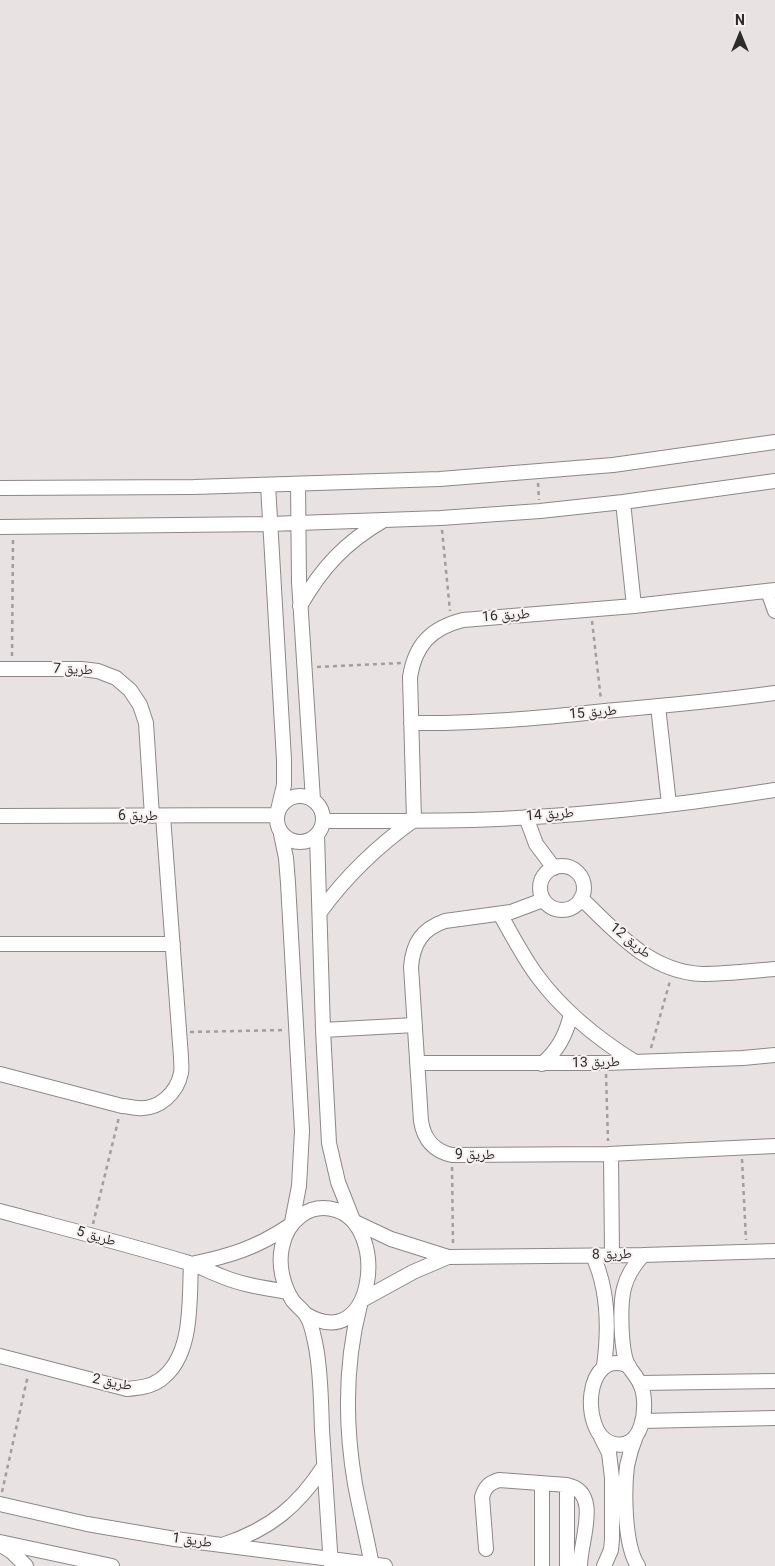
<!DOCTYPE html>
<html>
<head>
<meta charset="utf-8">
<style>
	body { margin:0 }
	#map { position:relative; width:775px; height:1566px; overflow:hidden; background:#e9e2e3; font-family:Roboto,sans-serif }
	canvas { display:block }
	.north { position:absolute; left:715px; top:10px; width:50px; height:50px; -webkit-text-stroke:4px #f7f0f0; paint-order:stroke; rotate:0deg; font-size:14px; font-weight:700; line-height:20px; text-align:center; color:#2d2a2a }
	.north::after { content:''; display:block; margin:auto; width:18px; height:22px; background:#2d2a2a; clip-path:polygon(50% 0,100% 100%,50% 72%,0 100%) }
</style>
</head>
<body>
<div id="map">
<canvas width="775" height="1566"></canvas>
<div class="north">N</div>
</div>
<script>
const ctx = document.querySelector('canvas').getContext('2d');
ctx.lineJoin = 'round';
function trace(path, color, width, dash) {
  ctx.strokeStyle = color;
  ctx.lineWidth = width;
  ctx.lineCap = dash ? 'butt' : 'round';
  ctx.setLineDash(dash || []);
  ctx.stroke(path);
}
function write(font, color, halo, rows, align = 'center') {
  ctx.font = font + ' Roboto,"Noto Naskh Arabic",sans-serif';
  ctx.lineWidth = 4;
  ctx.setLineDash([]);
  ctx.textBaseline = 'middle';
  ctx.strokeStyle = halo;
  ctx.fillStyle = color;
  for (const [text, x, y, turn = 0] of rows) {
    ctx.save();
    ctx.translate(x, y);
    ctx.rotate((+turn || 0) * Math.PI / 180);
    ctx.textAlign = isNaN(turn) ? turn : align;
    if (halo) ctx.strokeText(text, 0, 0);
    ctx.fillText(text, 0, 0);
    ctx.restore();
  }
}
const path = new Path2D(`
	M538,483L539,500
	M442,530L450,611
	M592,621L601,700
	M12,656L13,539
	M317,667L401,663
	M190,1032L285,1030
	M651,1048L670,981
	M606,1074L608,1141
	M742,1159L746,1240
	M452,1167L453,1244
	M93,1224L119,1117
	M2,1492L28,1375`);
const minor = new Path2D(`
	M298,484L299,582L313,800
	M268,485L284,760V785L278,810
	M0,488L194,487L440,479L613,465L775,442
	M623,502L634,606
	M0,527L269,524L441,518L540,511L623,502L775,481
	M768,591L775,611
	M300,606C322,567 346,542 384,520
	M0,669H81L98,671L116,678L130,690L140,705L146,723L152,816
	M658,706L669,804
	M411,723C476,724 540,718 605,711C662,706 718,701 775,693
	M277 819a23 23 0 1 1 46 0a23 23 0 1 1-46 0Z
	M0,816L277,815
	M526,817L536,844L554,868
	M323,821C373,821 422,821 472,820C573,817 675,806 775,790
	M281,834L286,858L288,883L302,1131L299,1186L292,1222
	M317,835L323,1030L329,1143L338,1182L353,1220
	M540 888a22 22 0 1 1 44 0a22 22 0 1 1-44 0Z
	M581,898C615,931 650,972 702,974C726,974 751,971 775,969
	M543,900L511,912L445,921C422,929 413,943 411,967L421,1121C424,1140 434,1151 452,1155L608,1154L775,1146
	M320,912C347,875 376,847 414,820L410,677C415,645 431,628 463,620L634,606L775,590
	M500,914C512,935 523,957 538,977C564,1012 598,1039 635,1062
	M0,944H173
	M323,1030L415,1025
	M417,1063H606L743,1058L775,1055
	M542,1064C558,1050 566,1035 571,1014
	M0,1074L122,1106C128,1106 133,1108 138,1108C159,1110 177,1093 181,1073C182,1068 181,1062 181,1057L163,816
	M611,1154L612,1255
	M0,1211C63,1228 126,1244 189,1263C200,1266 210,1272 221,1276C242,1285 265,1288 288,1292
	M355,1222L391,1239L448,1257L643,1255L775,1251
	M593,1256C609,1291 609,1329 604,1366
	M191,1264C230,1256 256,1248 289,1226
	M362,1300L413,1272L448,1257
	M360,1305C345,1363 345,1425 355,1484C360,1511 367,1538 372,1566
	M307,1315C375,1354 389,1226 336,1210C309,1202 287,1221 282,1247C278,1265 283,1286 293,1301C297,1306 303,1310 306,1315C312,1323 314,1338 316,1347C321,1374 321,1403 322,1430C325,1476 328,1521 331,1566
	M0,1356L127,1389C138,1388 150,1387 160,1380C194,1356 189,1300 191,1264
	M629,1366C584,1346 580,1433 611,1443C643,1454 649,1405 641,1386C638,1378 633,1373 629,1367C620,1353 620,1303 624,1288C627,1275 634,1265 643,1255
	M640,1383L775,1381
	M642,1421L775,1418
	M636,1436C632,1446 629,1456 627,1466C624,1491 624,1545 638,1566
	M601,1437L609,1453L612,1478V1539L611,1550L604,1566
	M542,1484V1566
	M0,1504L87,1524L175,1539L385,1566
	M0,1542L112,1566
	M225,1544C270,1529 298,1506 324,1466
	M1,1545L12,1552L26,1566
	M486,1549L482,1497C485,1487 489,1483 499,1480L567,1485C602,1492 580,1541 580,1566
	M567,1566V1485`);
const streetNames = [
	["طريق 16",506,616,-4],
	["طريق 7",73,670,3],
	["طريق 15",593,713,-5],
	["طريق 14",550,815,-4],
	["طريق 6",138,816],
	["طريق 12",630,941,39],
	["طريق 13",596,1063,-1],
	["طريق 9",475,1155],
	["طريق 5",96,1237,16],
	["طريق 8",612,1255,-1],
	["طريق 2",112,1383,11],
	["طريق 1",192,1541,8]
];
trace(minor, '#8e8788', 16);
trace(path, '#a39d9e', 2.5, [4, 4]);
trace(minor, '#fff', 14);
write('14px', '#2d2a2a', '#f7f0f0', streetNames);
</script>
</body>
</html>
